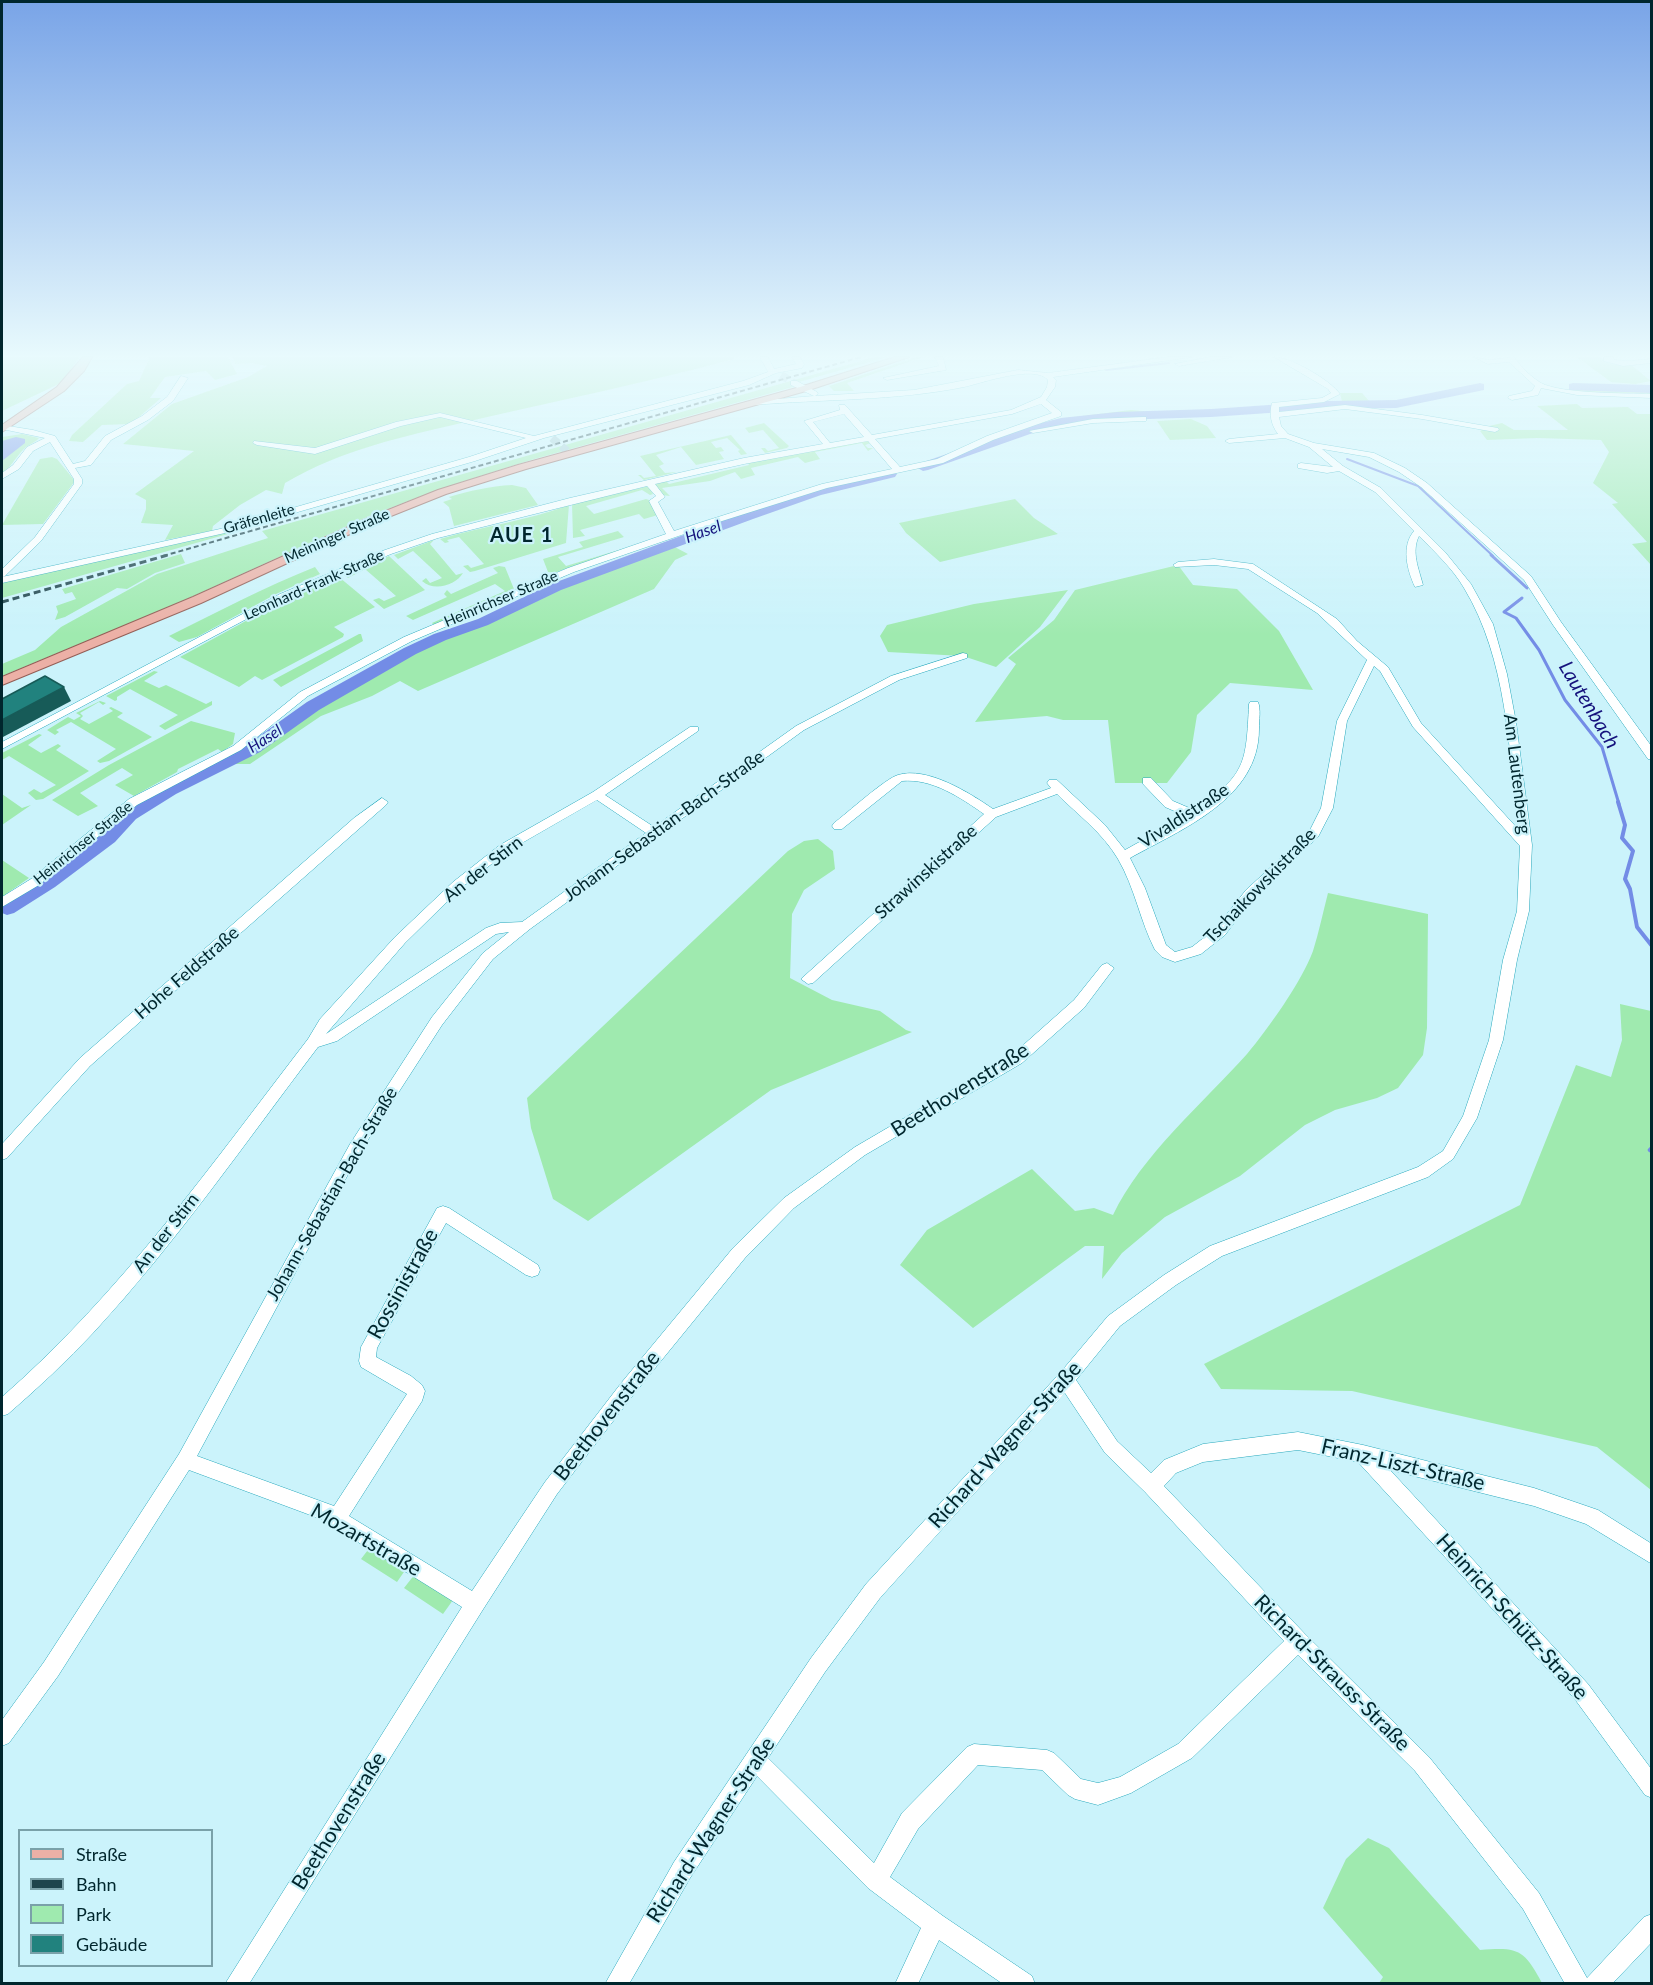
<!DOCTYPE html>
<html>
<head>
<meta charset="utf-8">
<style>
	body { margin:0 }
	#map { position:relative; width:1653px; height:1985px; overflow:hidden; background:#cbf3fb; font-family:Lato,sans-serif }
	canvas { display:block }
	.frame { position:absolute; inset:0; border:3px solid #00262d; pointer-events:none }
	.legend { position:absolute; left:18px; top:1829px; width:195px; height:138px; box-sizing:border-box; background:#cbf3fb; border:2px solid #7aa1a9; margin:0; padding:8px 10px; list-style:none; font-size:18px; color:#00262d }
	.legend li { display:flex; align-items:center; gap:12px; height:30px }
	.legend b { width:30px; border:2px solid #7aa1a9 }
</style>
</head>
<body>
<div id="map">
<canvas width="1653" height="1985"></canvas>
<div class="frame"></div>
<ul class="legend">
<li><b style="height:8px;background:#ecb0a6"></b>Straße</li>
<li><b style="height:8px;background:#1e444c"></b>Bahn</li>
<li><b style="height:16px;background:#9feaaf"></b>Park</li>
<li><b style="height:16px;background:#21827e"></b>Gebäude</li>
</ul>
</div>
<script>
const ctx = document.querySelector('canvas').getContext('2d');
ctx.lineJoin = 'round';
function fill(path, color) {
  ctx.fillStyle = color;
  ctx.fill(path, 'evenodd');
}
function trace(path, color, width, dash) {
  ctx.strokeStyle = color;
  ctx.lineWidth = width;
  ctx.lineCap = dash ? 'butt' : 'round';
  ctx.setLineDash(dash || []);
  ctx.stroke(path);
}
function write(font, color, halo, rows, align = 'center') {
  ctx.font = font + ' Lato,sans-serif';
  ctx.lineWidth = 4.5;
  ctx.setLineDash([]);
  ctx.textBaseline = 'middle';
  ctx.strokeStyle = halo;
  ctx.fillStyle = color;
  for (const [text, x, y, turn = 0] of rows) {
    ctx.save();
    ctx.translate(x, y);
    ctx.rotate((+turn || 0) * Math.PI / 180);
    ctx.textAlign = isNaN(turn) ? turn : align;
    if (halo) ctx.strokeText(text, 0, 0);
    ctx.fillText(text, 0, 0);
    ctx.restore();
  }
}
const green = new Path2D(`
	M2,357H79L63,382L2,411Z
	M150,357H228L237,374L215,380L206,371L165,377L150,398H161L131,424L102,425L83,442L69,441L72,435L127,384L139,381Z
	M233,357H734V359C645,383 555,401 466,422C402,437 343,449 285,483L282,494L266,490L240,505L213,526L212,531L165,540L173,525L141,523L146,509V500L135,494L194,451L123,444L172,404L248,377L267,366L252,363L235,364Z
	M875,357H887L792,384L793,387L531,460L440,489L369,516L176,604L2,676V664L35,650L61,627L157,574L268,538L262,531Z
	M917,357H923L847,383L854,391H834L829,386Z
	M1577,357H1600L1611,364L1631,365L1651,381L1635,384L1611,382Z
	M1569,386L1651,388V397L1576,392Z
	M1340,393H1362L1370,402H1390L1393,405L1349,406L1278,412L1281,406L1342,402Z
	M1577,404L1582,408L1628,407L1637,414H1651V565L1632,544L1647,542L1612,504L1618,503L1593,483L1609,452L1601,440L1537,438L1487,440L1480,431L1489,426L1502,423L1514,430H1568L1537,406Z
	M1266,407V413L1101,418L1070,422L1065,418L1131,410L1155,412L1196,411Z
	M1191,419L1207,426L1216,438L1170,440L1157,421Z
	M764,423L789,446L787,448L765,453L761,448H765L768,451L779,448L763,430L749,433L745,428Z
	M22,434L39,438C34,444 28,444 23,450C15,458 11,467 2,474V437Z
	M731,435L747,454L741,455L738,451L740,450L727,438L711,442L716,448L721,447L724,451L719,452L724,459L696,465L681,447L656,455L664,464L659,466L665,473L677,472L644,480L638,475H641L644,478L656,476L640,456Z
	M868,440L871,443L865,445L868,448H873L868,451L862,443L815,452L820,459L805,463L798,457L751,468L755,475L741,479L735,472L710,481L662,488L670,496L662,495L654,484L666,481L669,484L749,465L748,463Z
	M52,457L57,459L75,481L43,524L2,525L40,459Z
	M512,485L526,488L538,505L454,526L449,507L443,502L452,499L449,497C469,491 490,486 512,485Z
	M649,486L653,494L650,495L642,490L586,506L594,514L646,499L649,500L658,515L644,519L639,514L580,530L585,536L573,538L572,504Z
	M1015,499L1034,518L1058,534L940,562L906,533L899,523Z
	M569,505L566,543L475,571L470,572L463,566L468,565L471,568L484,564L459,537L447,540L449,542L445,543L440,539C483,526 527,521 569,505Z
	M253,523L249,528L2,598V583L11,580Z
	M618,531L624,537L558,557L566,566L635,545L554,573L548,572L543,559L583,547L579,542Z
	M434,540L430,544L456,575L463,573C456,585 434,592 422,581L426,578L430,583L442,578L413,551L398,559L394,555Z
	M671,545L688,554L675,560L654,589L418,691L400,681L372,696L321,716L250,764H236L229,761L254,748L313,706L410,651L440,637L483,622L556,587Z
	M181,554L185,563L155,573L127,589L117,588L65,617L55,620L58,612L56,606L76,599L72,592L65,594L62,589Z
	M389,556L425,590L384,609L373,600L379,598L384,601L396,596L365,569L348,578L344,575Z
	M1178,565L1193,585L1237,589L1279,631L1313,690L1230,683L1197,715L1191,752L1167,783H1115L1108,720H1063L1047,716L975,722L1016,664L1008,658L1054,620L1075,590Z
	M499,566L505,567L514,589L510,593L434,625L432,623L505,591L495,584L413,620L406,616L447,597L444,594L447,590L451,594L498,573L493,568Z
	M315,567L320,574L276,594L197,637L179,642L169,636C217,612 265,587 315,567Z
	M339,577L375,607L334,627L344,634L343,637L262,680L255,676L239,687L180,657L286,599Z
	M1068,590L1040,627L996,667L963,656L888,652L880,636L887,625L974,604Z
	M359,634H361L363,641L281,687L273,680Z
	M154,671L158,672L144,681L159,688L166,685L206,704L212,701V705L165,730L159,726L178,715L130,689L117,697V700L115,701L106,696Z
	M100,701L106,703L103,705L99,702L80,713L83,716L80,719L89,724L113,711L109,708L111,707L123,713L117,717L152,737L109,761L100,763L97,761L116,749L71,722L56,730L59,732L55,735L47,730L68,717L74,720L81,716L76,713Z
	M191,721L235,733L233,744L222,752L218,749L178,769L177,772L134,796L115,785L133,775L122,768L80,793L98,806L78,816L52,800L109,765Z
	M39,734L42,735L28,745L41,753L58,744L61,746L56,750L89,771L43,799L36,800L28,793L34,789L41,793L56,785L9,756L2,760V753Z
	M2,794L22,808L31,805L2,825Z
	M818,839L833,851L835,869L804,890L792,914L790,978L832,1000L880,1011L906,1030L912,1032L771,1090L588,1221L553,1199L531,1128L527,1098L788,851L804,841Z
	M2,860L29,878L2,897Z
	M1328,893L1428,914L1427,1028L1423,1055L1398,1088L1377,1098L1335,1110L1305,1125L1240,1176L1165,1217L1122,1253L1102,1279L1104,1246H1085L973,1328L900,1265L927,1230L1032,1169L1075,1211L1094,1208L1113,1215C1141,1156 1203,1103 1247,1054C1268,1029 1302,981 1313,951C1319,932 1323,912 1328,893Z
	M1620,1004L1651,1011V1490L1597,1447L1352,1391L1221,1389L1204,1364L1520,1205L1576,1065L1611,1077L1622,1040Z
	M371,1546L406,1569L397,1582L361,1559Z
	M415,1574L453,1600L443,1614L404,1588Z
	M1368,1838L1389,1848L1480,1950C1518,1947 1524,1949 1542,1983H1379L1383,1977L1323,1908L1346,1859Z`);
const water = new Path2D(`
	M16,437L25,439V443L2,461V441Z`);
const streamFar3 = new Path2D(`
	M1106,370L1169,363
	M1347,459L1418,486L1493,556`);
const streamFar2 = new Path2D(`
	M1491,555L1527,588
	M1522,598L1504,612L1516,618L1539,650L1565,700L1602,747L1619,804`);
const streamFar1 = new Path2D(`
	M1618,802L1625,825L1622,838L1633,851L1625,879L1630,889L1637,927L1652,946`);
const stream = new Path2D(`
	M1652,1148L1650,1150L1652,1151`);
const river = new Path2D(`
	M1480,383L1484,384V390L1396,408L1326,409L1211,417L1117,420L1061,426L1030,434L928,470L923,471L916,467L918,464L1021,428L1061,418L1117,412L1211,409L1326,401L1396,400Z
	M1573,383L1652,385V393L1569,390V384Z
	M890,470L895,471L897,474L895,477L821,495L753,519L561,590L488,625L446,640L416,654L319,710L260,752L176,794L136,819L115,842L55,887L14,913L7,915L2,913V902L41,877L101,834L124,811L164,786L248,744L307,702L404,648L434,634L478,619L551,584L743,513L811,489Z`);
const minorTunnel = new Path2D(`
	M781,375L794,383
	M552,438L567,451`);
const minor = new Path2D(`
	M760,357H768L774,369L796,364L792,357H800L804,364L802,368L776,373L749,385L544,438L475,461L225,533L2,583V577L220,529L469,457L526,438L440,417L401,426L315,454L257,445L253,443L254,441L315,448L396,422L440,413L534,436L743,381L768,372Z
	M935,357H943L946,370L887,380L883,378L939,366Z
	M1168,357H1192L1053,377L1056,380L1055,387L1046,400L1061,412V416L993,440L943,463L827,488L722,521L574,572L412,641L308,696L241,750L137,805L39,885L2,907V897L31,879L129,799L233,746L300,692L404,637L568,568L666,534L649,501L656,496L647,486L438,538L391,554L286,598L2,749V742L280,594L385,550L432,534L570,498L744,458L823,444L804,421L840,410L839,405H845L872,435L1011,410L1041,397L1047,387L1048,380C1035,364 982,383 964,387C895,401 823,399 753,405L749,403L753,401L814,396L791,385V381H797L817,392L818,394L815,396L914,390L1018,370L1048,373ZM1041,404L1052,413L987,436L937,459L900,467L875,439L1012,414ZM844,414L864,437L830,443L813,422ZM868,441L892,469L822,484L674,531L658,502L665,497L655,484L744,464Z
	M1210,357H1232L1179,366L1175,364Z
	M1274,357C1291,357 1330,380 1340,394L1324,402L1279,407V412L1345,405L1422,415L1498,428L1499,430L1495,432L1422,419L1345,409L1279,417L1281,426L1288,434L1314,443L1374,453L1405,468L1427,483L1531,576L1561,622L1652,747V759H1648L1553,625L1524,580L1421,487L1399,472L1369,457L1322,449L1343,466L1381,488L1445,552L1471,584L1493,624L1507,674L1516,722L1532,845L1529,911L1517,960L1503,1040L1477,1118L1453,1159L1428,1177L1222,1256L1176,1285L1120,1326L1076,1380L1117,1441L1151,1473L1164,1460L1203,1444L1298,1432L1363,1445L1534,1488L1598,1510L1652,1544V1564L1586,1524L1534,1506L1390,1470L1588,1684L1652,1770V1798L1645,1795L1574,1698L1358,1462L1298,1450L1203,1462L1176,1473L1164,1486L1305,1634L1429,1757L1539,1893L1587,1978L1644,1917L1652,1914V1942L1612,1984H1565L1523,1909L1415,1771L1298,1655L1192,1758L1131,1793L1098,1805L1075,1799L1068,1795L1042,1770L978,1765L918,1829L890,1877L943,1916L1032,1976L1035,1984H1003L939,1940L918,1984H895L921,1928L868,1888L757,1776L690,1878L629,1984H605L674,1862L811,1658L866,1584L1060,1373L1108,1316L1164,1275L1210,1246L1418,1167L1443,1151L1463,1116L1489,1040L1503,960L1517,911L1520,846L1413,727L1380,671L1374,666L1347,721L1333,808L1318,837L1254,896L1225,935L1201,954L1175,962L1162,957L1155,950C1140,921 1135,888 1118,859C1102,832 1078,815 1057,794L996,817L813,983L808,984L801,979L984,814C961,798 932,778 902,781L842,829H834L832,826L834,823C846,814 886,778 898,775C927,766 970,793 993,809L1051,788L1047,783L1049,780H1057L1105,825L1125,850L1186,816L1165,807L1143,784V778H1151L1173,801L1194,810C1246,775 1246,764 1249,704L1250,702H1258C1261,709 1259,720 1259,729C1259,799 1182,829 1130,858L1145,888L1166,945L1175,952L1192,947L1215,929L1246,890L1309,832L1321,808L1337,721L1367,660L1317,613L1248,569L1214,565L1175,567L1173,565L1178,562L1214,559L1253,564L1337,619L1357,641L1388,667L1421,723L1518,829C1509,749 1507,659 1464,588C1453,569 1435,552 1419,536C1411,552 1419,569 1423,585L1415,587C1407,570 1401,546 1414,531L1375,492L1339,471L1327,473L1298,468V464L1301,463L1333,467L1309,447L1285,438L1229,443L1225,441L1229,439L1278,434C1271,425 1269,414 1272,403L1322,398L1331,393L1328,389ZM1065,1393L1105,1453L1145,1492L1284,1641L1178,1744L1120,1777L1098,1783L1081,1779L1054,1753L1047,1750L974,1744L967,1747L902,1813L874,1863L768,1758L825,1672L880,1598Z
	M1474,357L1489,360L1514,357C1520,366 1531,377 1541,383C1562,394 1625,393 1652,394V398L1577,395L1541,388L1538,395L1512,400L1508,398L1509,396L1532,391L1535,386L1509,362L1488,364Z
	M1604,357H1613L1614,360L1629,361L1652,359V363L1623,366L1604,361Z
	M181,376L188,378L173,401L148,420L111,440L91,465L75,468L82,479V484L41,541L5,576L2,577V569L35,537L74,484V479L50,442L33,451L19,469L2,479V473L13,465L27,447L45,438L2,429V425L33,430L55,436L73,464L85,461L105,436L142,416L167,397Z
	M1143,417H1146V421L1093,423L1033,433L1029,431L1093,419Z
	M963,653L967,654V658L899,680L804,730L530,929L493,959L442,1025L360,1152L197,1456L334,1506L407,1394L361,1367L359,1361L361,1347L437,1208L443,1206L449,1208L538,1265L540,1270L538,1275L532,1277L526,1275L446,1223L377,1348L376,1357L411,1376L422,1385L425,1391L422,1401L349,1516L472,1591L545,1482L622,1382L733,1248L784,1198L855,1147L1012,1055L1074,1000L1102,965L1107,963L1114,968L1084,1008L1022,1063L865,1155L794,1208L745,1258L634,1394L557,1494L482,1611L249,1984H225L462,1607L321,1519L189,1470L58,1676L9,1743L2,1746V1720L44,1662L179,1454L350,1144L432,1017L483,953L509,932L496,934L337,1041L318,1047C245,1143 176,1243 94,1332C67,1361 38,1388 8,1414L2,1416V1397C121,1293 212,1164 308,1039L320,1019L395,937L453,882L500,845L593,792L690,727H698V731L605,795L654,827L796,726L891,676ZM597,800L646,833L522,922L500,923L486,928L326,1034L405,943L461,888L508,851Z
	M382,798L388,802L386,805L90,1066L7,1158L2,1160V1144L80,1058L354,818Z`);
const major = new Path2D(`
	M83,357H92L84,371L64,391L2,432V425L57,387Z
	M895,357H909L806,391L526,469L446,494L376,522L201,603L2,685V677L193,597L368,518L438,490L518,465L800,387Z`);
const railFar1 = new Path2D(`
	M163,556L861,357`);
const rail = new Path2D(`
	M2,602L168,555`);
const shadedWall = new Path2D(`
	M64,687L71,701L3,737L2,735V720Z`);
const building = new Path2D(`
	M45,676L64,687L2,720V699Z`);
const farStreetnames = [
	["Gräfenleite",259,519,-16],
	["Meininger Straße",337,536,-24],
	["Leonhard-Frank-Straße",314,585,-24],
	["Heinrichser Straße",501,599,-23],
	["Heinrichser Straße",83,843,-39]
];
const farWaternames = [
	["Hasel",703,532,-20],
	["Hasel",265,739,-33]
];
const streetNames = [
	["Am Lautenberg",1517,774,83],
	["Vivaldistraße",1184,816,-33],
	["Johann-Sebastian-Bach-Straße",664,826,-36],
	["An der Stirn",483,869,-38],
	["Strawinskistraße",926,872,-42],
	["Tschaikowskistraße",1260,886,-46],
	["Hohe Feldstraße",187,973,-41],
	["Johann-Sebastian-Bach-Straße",332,1194,-60],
	["An der Stirn",166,1233,-52]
];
const farDistrictnames = [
	["AUE 1",522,536]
];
const waterNames = [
	["Lautenbach",1589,705,59]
];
const nearStreetnames = [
	["Beethovenstraße",960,1090,-32],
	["Rossinistraße",403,1284,-61],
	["Beethovenstraße",607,1416,-52],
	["Richard-Wagner-Straße",1005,1445,-48],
	["Franz-Liszt-Straße",1403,1465,13],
	["Mozartstraße",366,1540,30],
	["Heinrich-Schütz-Straße",1512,1617,48],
	["Richard-Strauss-Straße",1332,1673,45],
	["Beethovenstraße",339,1821,-58],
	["Richard-Wagner-Straße",711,1830,-57]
];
fill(green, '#9feaaf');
fill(water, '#738ce6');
trace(streamFar3, '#738ce6', 2);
trace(streamFar2, '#738ce6', 3);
trace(streamFar1, '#738ce6', 4);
trace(stream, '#738ce6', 4.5);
fill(river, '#738ce6');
trace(minorTunnel, '#a2cad2', 8, [8, 4.5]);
trace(minor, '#28a8bc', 1);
trace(major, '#925d55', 2);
fill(minor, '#fff');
fill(major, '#ecb0a6');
trace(railFar1, '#1e444c', 2, [5, 3]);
trace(rail, '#1e444c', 3, [7, 4]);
fill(shadedWall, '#175b58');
fill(building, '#21827e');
trace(building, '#175b58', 1.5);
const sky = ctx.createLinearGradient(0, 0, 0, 635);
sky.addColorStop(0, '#79a4e7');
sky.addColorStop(0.56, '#e8fafd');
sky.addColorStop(1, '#e8fafd00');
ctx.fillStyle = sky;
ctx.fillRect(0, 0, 1653, 635);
write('15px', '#00262d', '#cbf3fb', farStreetnames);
write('italic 16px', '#15127c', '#cbf3fb', farWaternames);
write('18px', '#00262d', '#cbf3fb', streetNames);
ctx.letterSpacing = '1.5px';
write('bold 20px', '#00262d', '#cbf3fb', farDistrictnames);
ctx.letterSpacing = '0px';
write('italic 20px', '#15127c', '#cbf3fb', waterNames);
write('21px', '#00262d', '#cbf3fb', nearStreetnames);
</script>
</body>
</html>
